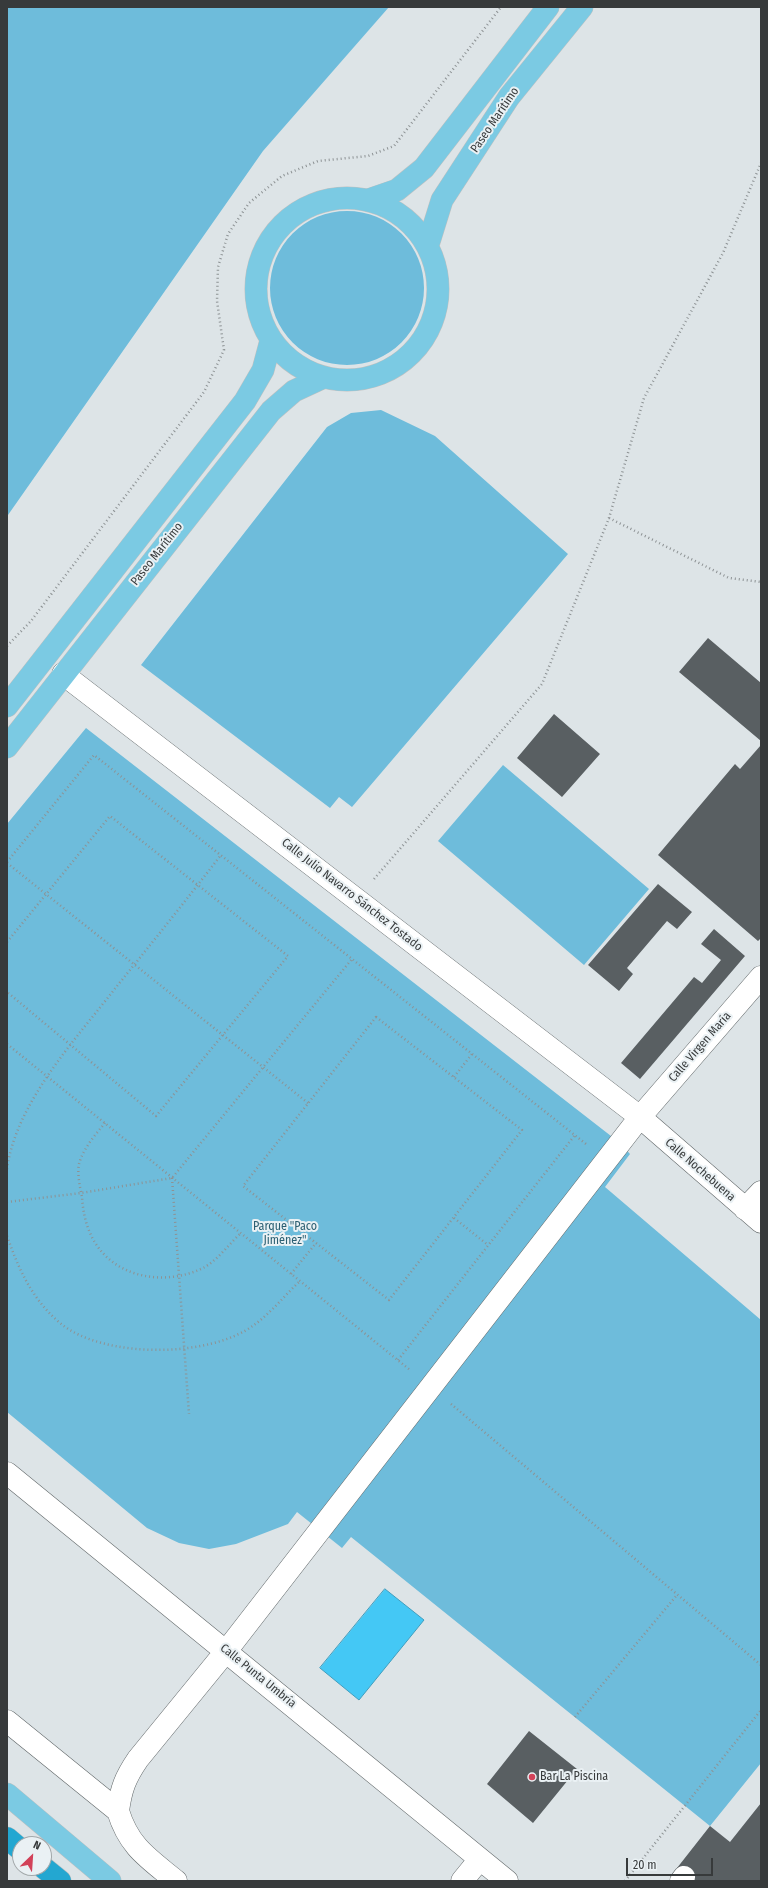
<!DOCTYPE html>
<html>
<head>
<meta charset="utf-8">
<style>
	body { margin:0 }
	#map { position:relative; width:768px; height:1888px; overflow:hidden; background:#dde4e7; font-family:"Fira Sans Condensed",sans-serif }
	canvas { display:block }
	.frame { position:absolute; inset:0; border:8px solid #373a3b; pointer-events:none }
	.north { position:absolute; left:12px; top:1836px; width:40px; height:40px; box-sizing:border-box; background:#eaf1f4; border:1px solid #a2a8aa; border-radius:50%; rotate:25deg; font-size:11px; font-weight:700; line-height:16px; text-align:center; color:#373a3b }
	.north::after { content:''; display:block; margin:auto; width:14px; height:18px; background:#d24259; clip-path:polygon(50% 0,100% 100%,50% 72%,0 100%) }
	.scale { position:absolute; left:626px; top:1858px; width:87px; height:18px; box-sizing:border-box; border:2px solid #373a3b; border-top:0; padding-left:5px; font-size:12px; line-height:14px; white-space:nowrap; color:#373a3b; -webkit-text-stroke:3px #eaf1f4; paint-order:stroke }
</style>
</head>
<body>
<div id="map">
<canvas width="768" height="1888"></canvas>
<div class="frame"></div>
<div class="north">N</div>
<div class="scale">20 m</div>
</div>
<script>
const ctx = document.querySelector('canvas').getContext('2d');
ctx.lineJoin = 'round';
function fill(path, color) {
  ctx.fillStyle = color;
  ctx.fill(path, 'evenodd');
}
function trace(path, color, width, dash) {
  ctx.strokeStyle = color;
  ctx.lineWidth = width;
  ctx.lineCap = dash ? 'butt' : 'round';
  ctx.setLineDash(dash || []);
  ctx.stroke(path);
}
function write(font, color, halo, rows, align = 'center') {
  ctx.font = font + ' "Fira Sans Condensed",sans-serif';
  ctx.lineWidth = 4;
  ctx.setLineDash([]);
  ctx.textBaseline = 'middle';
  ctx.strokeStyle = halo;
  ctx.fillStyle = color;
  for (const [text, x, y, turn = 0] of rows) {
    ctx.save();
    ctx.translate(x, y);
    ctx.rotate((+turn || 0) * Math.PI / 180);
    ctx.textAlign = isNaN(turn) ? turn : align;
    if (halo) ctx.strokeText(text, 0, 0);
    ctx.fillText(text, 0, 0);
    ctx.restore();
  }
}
const green = new Path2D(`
	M7,7H389L263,151L8,515Z
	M270 288a77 77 0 1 1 154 0a77 77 0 1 1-154 0Z
	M381,410L435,436L568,554L352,807L339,797L330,808L141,665L327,427L351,413Z
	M86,728L620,1143L630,1154L605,1187L761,1320V1763L710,1826L351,1537L342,1548L297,1512L288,1524L236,1544L209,1549L179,1543L147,1528L7,1412V824Z
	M503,765L649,889L584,965L438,841Z`);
const water = new Path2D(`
	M385,1589L424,1620L359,1700L320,1668Z`);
const building = new Path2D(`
	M708,638L761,683V741L679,672Z
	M554,714L600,754L562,797L517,758Z
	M761,745V938L758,941L658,855L735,764L740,769Z
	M658,884L692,912L677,929L667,921L627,968L633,974L619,991L588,965Z
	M714,929L745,956L640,1079L621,1063L694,977L702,983L721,960L701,944Z
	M529,1731L577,1769L533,1823L487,1784Z
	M761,1803V1881H692L677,1868L710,1826L730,1842Z`);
const path = new Path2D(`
	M609,518L729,578L761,582
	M7,646L31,621L204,392L224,350L217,301L218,267L228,234L249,203L282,176L318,161L368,156L394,146L501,7
	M7,862L94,755L586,1144
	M7,863L308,1103
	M374,879L542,684L609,518L644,398L723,253L761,163
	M7,942L110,816L288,956L156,1116L7,992
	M376,1017L522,1130L389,1300L243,1186Z
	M7,1044L410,1370
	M454,1077L472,1054
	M105,1123C95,1135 83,1149 79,1164C77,1173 80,1188 82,1197C83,1212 86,1227 94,1241C116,1279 166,1286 203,1268C217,1261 229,1244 241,1233
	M7,1169C16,1102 77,1038 117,986C152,943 187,899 221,855
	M172,1178L189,1414
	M7,1202L81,1193L172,1178L352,959
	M454,1218L488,1245
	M7,1236C19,1270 32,1299 60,1323C103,1359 210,1358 254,1325C271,1313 285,1295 300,1281
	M291,1274L316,1243
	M398,1360L575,1135
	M451,1404L761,1665
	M575,1717L677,1595
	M625,1881L761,1710`);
const minor = new Path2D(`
	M63,674L640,1117L761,1222
	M745,1209L761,1192
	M7,1473L507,1881
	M7,1721L118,1811C129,1847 148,1858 176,1881
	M118,1811C121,1789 125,1778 138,1759L227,1650L640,1117L761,977
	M462,1881L480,1859
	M681,1881L684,1877`);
const major = new Path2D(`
	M256 289a91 91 0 1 1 182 0a91 91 0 1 1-182 0Z
	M368,200L397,190L424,168L548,7
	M428,245L442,200L509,97L582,7
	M7,706L245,401L263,370L271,340
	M7,747L271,411L294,391L322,378
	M7,1794L110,1881`);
const highway = new Path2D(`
	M7,1838L20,1849
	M44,1868L60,1881`);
const markers = [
	[532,1777,4,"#d24259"]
];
const streetNames = [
	["Paseo Marítimo",495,120,-56],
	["Paseo Marítimo",157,554,-52],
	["Calle Julio Navarro Sánchez Tostado",352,895,38],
	["Calle Virgen María",700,1047,-49],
	["Calle Nochebuena",700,1170,41],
	["Calle Punta Umbría",258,1676,39]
];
const parkNames = [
	["Parque \"Paco",285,1227],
	["Jiménez\"",285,1241]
];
const poiNames = [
	["Bar La Piscina",540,1777]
];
fill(green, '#6ebcdb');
fill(water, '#44c8f5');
trace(water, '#409dbd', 1);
fill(building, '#595f62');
trace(minor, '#62686a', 23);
trace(major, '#bfc0c0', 23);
trace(highway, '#bfc0c0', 23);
trace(path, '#8d9294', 2.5, [1, 3]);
trace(minor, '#fff', 22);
trace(major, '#7bcae3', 22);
trace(highway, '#23a7d1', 22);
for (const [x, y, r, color] of markers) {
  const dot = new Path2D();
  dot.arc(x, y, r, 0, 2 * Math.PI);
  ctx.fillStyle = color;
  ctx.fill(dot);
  trace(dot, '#eaf1f4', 1.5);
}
write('12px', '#373a3b', '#eaf1f4', streetNames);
write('12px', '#2b5f72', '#eaf1f4', parkNames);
write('12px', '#373a3b', '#eaf1f4', poiNames, 'left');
</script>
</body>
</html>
